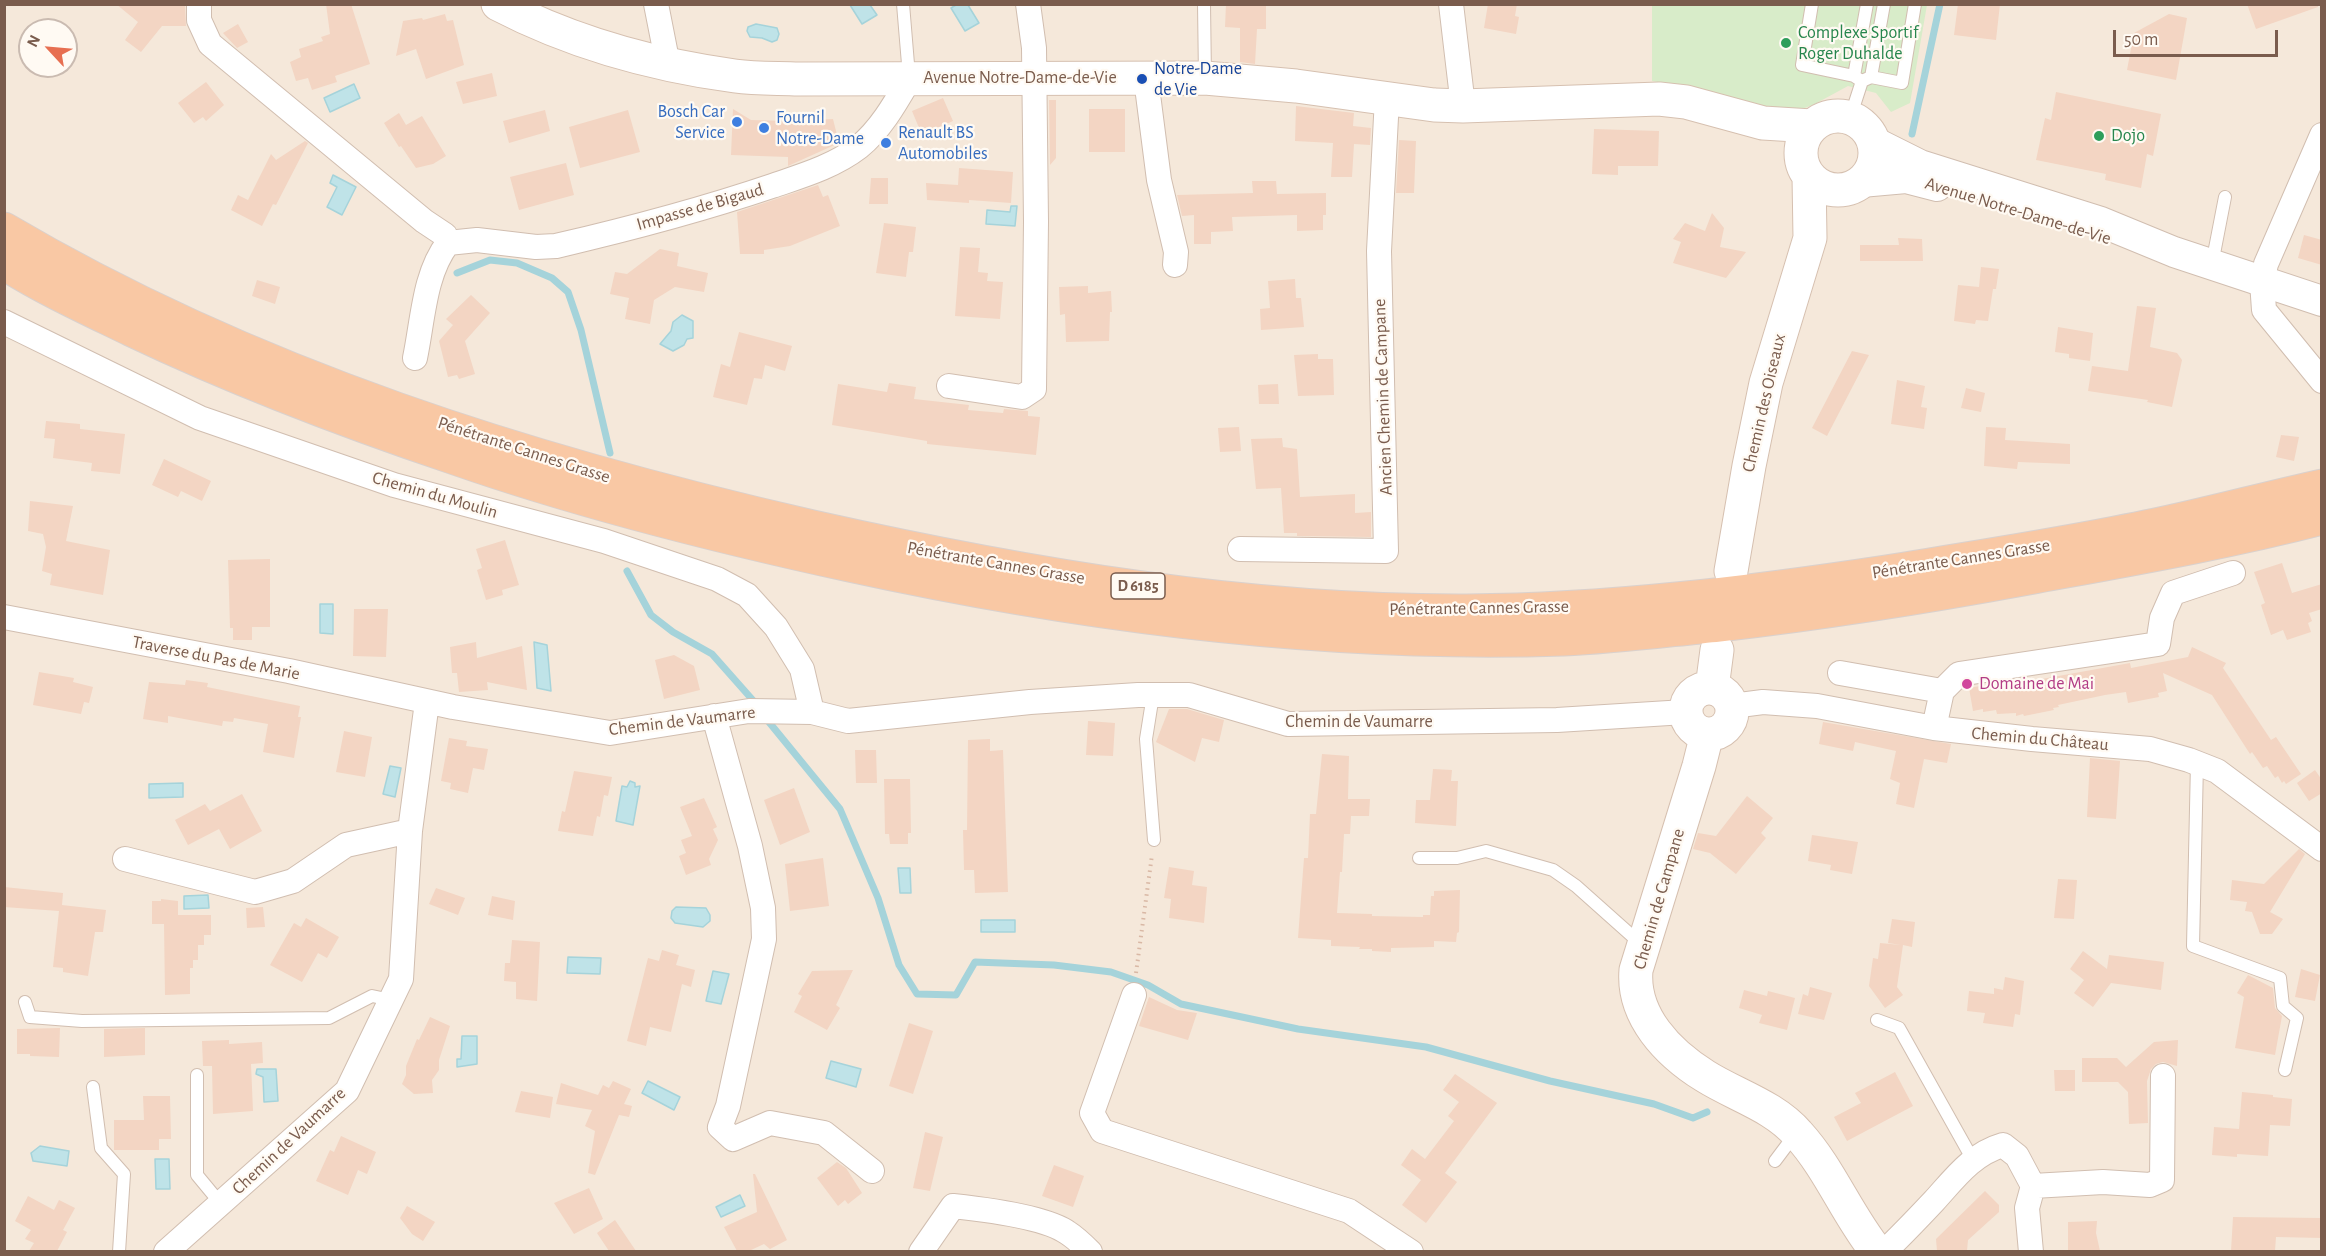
<!DOCTYPE html>
<html>
<head>
<meta charset="utf-8">
<style>
	body { margin:0 }
	#map { position:relative; width:2326px; height:1256px; overflow:hidden; background:#fdf6ec; font-family:"Alegreya Sans",sans-serif }
	canvas { display:block }
	.frame { position:absolute; inset:0; border:6px solid #7a5c4d; pointer-events:none }
	.north { position:absolute; left:18px; top:18px; width:60px; height:60px; box-sizing:border-box; background:#fffaf3; border:2px solid #cabbb1; border-radius:50%; rotate:296deg; font-size:16px; font-weight:700; line-height:24px; text-align:center; color:#7a5c4d }
	.north::after { content:''; display:block; margin:auto; width:21px; height:27px; background:#e76f51; clip-path:polygon(50% 0,100% 100%,50% 72%,0 100%) }
	.scale { position:absolute; left:2113px; top:30px; width:165px; height:27px; box-sizing:border-box; border:3px solid #7a5c4d; border-top:0; padding-left:8px; font-size:18px; line-height:21px; white-space:nowrap; color:#7a5c4d; -webkit-text-stroke:4px #fffaf3; paint-order:stroke }
</style>
</head>
<body>
<div id="map">
<canvas width="2326" height="1256"></canvas>
<div class="frame"></div>
<div class="north">N</div>
<div class="scale">50 m</div>
</div>
<script>
const ctx = document.querySelector('canvas').getContext('2d');
ctx.lineJoin = 'round';
function fill(path, color) {
  ctx.fillStyle = color;
  ctx.fill(path, 'evenodd');
}
function trace(path, color, width, dash) {
  ctx.strokeStyle = color;
  ctx.lineWidth = width;
  ctx.lineCap = dash ? 'butt' : 'round';
  ctx.setLineDash(dash || []);
  ctx.stroke(path);
}
function write(font, color, halo, rows, align = 'center') {
  ctx.font = font + ' "Alegreya Sans",sans-serif';
  ctx.lineWidth = 4.5;
  ctx.setLineDash([]);
  ctx.textBaseline = 'middle';
  ctx.strokeStyle = halo;
  ctx.fillStyle = color;
  for (const [text, x, y, turn = 0] of rows) {
    ctx.save();
    ctx.translate(x, y);
    ctx.rotate((+turn || 0) * Math.PI / 180);
    ctx.textAlign = isNaN(turn) ? turn : align;
    if (halo) ctx.strokeText(text, 0, 0);
    ctx.fillText(text, 0, 0);
    ctx.restore();
  }
}
const residential = new Path2D(`
	M5,5H2321V1251H5ZM30,30H66V66H30Z`);
const green = new Path2D(`
	M1652,5H1927L1910,103L1891,112L1876,93L1848,86L1813,105L1793,112L1770,110L1720,95L1652,81Z`);
const water = new Path2D(`
	M850,5H870L877,15L862,24Z
	M956,5H968L979,23L965,31L951,8Z
	M756,24L777,28L779,34L777,40L772,42L762,38L750,37L747,31L748,27Z
	M354,84L360,98L330,112L324,98Z
	M333,175L356,187L342,215L327,207L337,187L330,183Z
	M1011,206H1017L1015,226L986,224L987,210L1010,212Z
	M682,315L693,321V338L687,339L684,345L673,351L660,344L671,331L673,322Z
	M320,604H333V634L320,633Z
	M534,642L547,645L551,691L537,688Z
	M390,766L401,768L395,797L383,794Z
	M630,781L635,783V787L640,786L633,825L616,821L622,786L627,787Z
	M183,783V797L149,798V784Z
	M898,868H910L911,893H900Z
	M208,895L209,908L184,909V896Z
	M676,907L706,908L710,915V921L703,927L675,923L671,918L672,911Z
	M981,920H1015V932H981Z
	M568,957L601,958L600,974L567,973Z
	M713,971L729,974L721,1004L706,1001Z
	M462,1036H477V1064L457,1067V1059H461Z
	M831,1061L861,1069L856,1087L826,1078Z
	M257,1069H276L278,1101L264,1102L263,1077L256,1074Z
	M648,1081L680,1097L674,1110L642,1093Z
	M40,1146L69,1151L67,1166L33,1161L31,1153Z
	M155,1159H169L170,1189H156Z
	M740,1195L745,1206L721,1217L716,1207Z`);
const stream = new Path2D(`
	M1912,134L1940,4
	M457,273L490,260L517,263L552,278L568,292L581,330L610,453
	M627,571L651,615L673,632L712,654L758,706
	M764,716L840,809L878,898L899,965L917,994L956,995L975,962L1054,965L1111,972L1148,985L1181,1004L1298,1029L1426,1047L1550,1081L1654,1104L1693,1118L1707,1112`);
const building = new Path2D(`
	M116,4H185L186,26H162L141,52L125,40L138,22Z
	M326,4H351L370,64L335,76L337,82L312,90L308,78L296,81L290,62L301,57L299,49L323,41L321,37L330,34Z
	M1226,4H1266V29H1257L1255,64L1240,62V28L1225,27Z
	M1488,4H1517L1515,16L1519,17L1516,34L1484,28Z
	M1958,4H2000L1996,40L1954,35Z
	M2247,4H2318V7L2256,29Z
	M445,14L447,21L453,20L464,65L426,79L416,49L396,56L403,21L422,18L423,20Z
	M2169,14L2187,18L2176,80L2127,70L2134,33Z
	M238,24L248,42L237,48L223,33Z
	M492,73L497,96L463,104L456,82Z
	M206,82L224,105L206,121L203,117L194,123L178,103Z
	M2056,92L2161,114L2153,156L2147,154L2141,188L2105,180L2106,174L2036,160L2045,118L2051,120Z
	M943,98L953,121L922,135L912,111Z
	M1049,100H1056V158L1050,165Z
	M1296,106L1354,113L1353,126L1371,128L1370,145L1354,144L1352,177H1331L1333,143L1295,141Z
	M733,109L751,120L788,121L789,111L793,121L833,119L839,143L788,166V157L731,155Z
	M1089,109H1125V152H1089Z
	M545,110L550,131L509,143L503,121Z
	M628,110L640,152L580,168L569,127Z
	M399,113L406,125L422,116L446,156L433,164L416,168L401,146L399,147L384,123Z
	M1594,129L1659,131L1658,166H1618V175L1592,174Z
	M1399,140L1416,141L1414,193H1396Z
	M305,141L308,143L276,205L273,204L262,226L231,210L238,195L248,200L271,154L276,160Z
	M566,163L574,195L519,210L510,177Z
	M959,168L1013,172L1011,203L969,200V203L927,200L926,183L958,185Z
	M871,178H888V204H869Z
	M1252,181H1276L1277,194L1326,193V215H1323V230L1297,231V215L1232,217L1233,231L1211,232V244H1194V215L1182,216L1177,195L1253,193Z
	M818,185L823,197L828,195L840,226L790,246L764,250V254H740L737,212Z
	M1712,213L1724,228L1720,247L1746,252L1726,278L1673,263L1681,242L1673,239L1685,223L1705,231Z
	M884,223L916,227L913,252H909L906,277L876,273Z
	M2304,235L2322,240V265L2298,258Z
	M1898,238L1922,239L1923,261H1860V245H1899Z
	M960,247L980,248L978,272L988,273L987,281L1003,282L1000,319L955,316Z
	M660,249L679,253L677,266L708,273L704,292L675,287L654,300L650,324L625,319L629,298L610,294L615,272L627,274Z
	M1981,267L1999,269L1996,289H1993L1988,321L1976,320L1975,324L1954,321L1958,285L1979,287Z
	M1295,279L1296,298H1301L1304,327L1261,330L1260,309L1270,308L1268,281Z
	M257,280L280,287L275,304L252,296Z
	M1088,286V293L1111,291L1112,312H1110L1109,341L1066,342L1065,314L1060,315L1059,287Z
	M471,295L490,313L465,341L475,374L459,379L457,375L448,377L439,341L453,325L446,319Z
	M2137,306L2156,308L2150,347L2177,353L2182,360L2172,407L2147,402L2148,400L2088,391L2092,366L2128,371Z
	M2058,327L2093,333L2090,361L2069,358V354L2055,352Z
	M739,332L792,346L785,371L765,365L762,379L754,378L747,405L713,397L721,364L730,367Z
	M1852,351L1869,355L1827,436L1812,428Z
	M1318,354V359H1333L1334,395L1298,396L1294,355Z
	M1897,380L1925,386L1921,407L1927,408L1924,429L1891,424Z
	M889,383L916,387L914,399L969,405L968,410L1003,413L1004,409L1028,411V416L1040,417L1036,455L927,444V441L832,425L838,384L887,392Z
	M1278,384L1279,404H1259L1258,385Z
	M1966,388L1985,393L1981,412L1961,408Z
	M46,421L80,424V429L125,434L120,474L91,471L92,463L53,458L55,439L44,438Z
	M1239,427L1241,451L1220,452L1218,428Z
	M1986,427L2006,428L2005,440L2070,444V464L2018,462L2017,469L1984,466Z
	M2281,435L2299,437L2294,461L2276,457Z
	M1282,438L1283,447L1297,449L1300,497L1355,494V513L1371,512V537L1297,536V533H1284L1281,488L1256,489L1251,439Z
	M164,459L211,481L202,501L181,491L178,497L152,485Z
	M30,501L73,506L66,541L110,550L103,595L50,585L52,574L42,571L46,547L43,534L28,531Z
	M505,540L519,585L502,590L503,595L486,600L477,570L482,568L476,549Z
	M270,559V627H252V640H233V628H230L228,560Z
	M2282,563L2292,593L2322,584V609L2309,613L2312,621L2308,623L2311,632L2287,640L2283,630L2271,635L2261,605L2265,603L2254,572Z
	M354,609H388L386,657L353,656Z
	M476,642L477,658L522,646L527,690L487,682L488,690L459,692L457,673H452L450,647Z
	M2192,647L2226,663L2223,668L2271,740L2276,737L2301,774L2286,784L2284,781L2282,783L2278,776L2275,778L2267,766L2263,768L2252,752L2250,754L2212,695L2163,673L2167,691L2158,693L2159,697L2128,703L2126,692L2105,695L2058,705L2059,707L2053,708L2054,710L2024,716L2023,714L2016,716V713L1997,714L1996,710L1983,712V709L1973,711L1969,688L2019,679L2020,683L2130,663L2131,668L2188,657Z
	M674,655L694,666L700,690L664,699L655,660Z
	M39,672L74,678L73,682L93,687L89,703L84,702L81,714L33,705Z
	M186,680L208,683L207,687L300,706L298,717H301L294,758L263,752L268,724L234,718L233,722L223,721L222,726L168,716V723L143,719L149,682L185,685Z
	M1169,709H1187L1224,720L1219,742L1202,738L1195,762L1156,742Z
	M1088,721L1115,723L1113,756L1086,755Z
	M1823,722L1951,744L1947,763L1924,759L1914,808L1896,804L1900,783L1890,779L1896,751L1855,742L1853,751L1819,744Z
	M344,731L372,737L365,777L336,772Z
	M449,738L467,741L466,746L488,749L484,770L473,768L468,793L450,789L451,783L441,781Z
	M990,739V751L1003,750L1008,892L975,893L974,870H964L963,830H967L968,740Z
	M855,750H876L877,783H856Z
	M1322,754L1349,756L1348,799H1370L1369,816H1351L1350,834H1344L1342,872H1340L1337,913L1372,914V916L1423,917V915H1430L1431,896H1434V891L1460,890L1459,932L1457,933L1456,942L1434,941V947L1391,948V952L1372,951V949H1359L1360,947L1331,946V940L1298,938L1304,858H1308L1310,814H1316Z
	M2090,758L2120,761L2116,819L2087,817Z
	M1433,769L1452,770L1451,781H1458L1456,826L1415,823L1416,800H1430Z
	M2315,770L2322,780V793L2309,801L2297,783Z
	M574,771L612,777L608,796L604,795L600,817L597,816L593,836L558,831L562,811L565,812Z
	M884,779H910L911,833H908V844H890L889,834H885Z
	M794,788L810,832L780,845L764,800Z
	M242,794L262,831L230,849L219,829L188,845L175,820L205,804L210,811Z
	M1747,796L1773,818L1761,833L1766,838L1736,874L1710,853L1693,849L1698,833L1716,836Z
	M704,798L717,827L713,829L718,840L709,859L711,865L686,875L679,856L686,853L681,840L692,836L680,807Z
	M1812,835L1858,842L1852,874L1830,870L1831,865L1808,861Z
	M2299,849L2305,854L2270,912L2283,919L2272,934H2260L2252,912L2245,911L2247,902L2230,900L2232,880L2264,884Z
	M823,858L829,906L790,911L785,864Z
	M1169,867L1194,871L1192,885L1207,887L1204,923L1169,918L1171,899L1164,898Z
	M2058,879L2077,880L2074,919L2054,918Z
	M4,887L63,893L62,905L106,910L103,932H95L88,976L63,972V968L53,967L59,911L4,907Z
	M436,888L465,898L458,915L429,904Z
	M492,896L515,901L513,920L488,915Z
	M161,899L178,901V915H211V935H204V945H198V960H193V968H190V994L165,995L164,924H152V901H161Z
	M263,907L265,927L247,928L246,908Z
	M306,918L339,937L327,958L318,953L302,982L270,965L294,923L301,927Z
	M1892,919L1915,922L1912,947L1903,945L1897,987L1903,995L1885,1008L1869,986L1873,958L1878,959L1880,943L1901,945L1888,943Z
	M512,940L540,942L537,1001L516,999V982L504,981L505,963H510Z
	M662,950L679,955L676,965L695,970L691,987L682,984L671,1032L650,1027L646,1046L627,1041L648,958L659,961Z
	M2083,951L2107,969L2109,955L2164,962L2161,990L2111,983L2093,1007L2074,993L2084,980L2070,969Z
	M2301,969L2320,975L2315,1001L2295,997Z
	M853,970L836,1005L840,1008L827,1030L794,1012L802,996L798,994L812,971Z
	M2248,975L2273,988L2275,1008L2282,1016L2275,1055L2235,1048L2244,997L2237,993Z
	M2005,977L2024,981L2020,1015L2015,1014L2013,1027L1983,1023L1985,1013L1967,1011L1969,991L1994,994V988L2003,990Z
	M1810,987L1832,993L1824,1020L1798,1014L1803,994L1808,996Z
	M1744,990L1767,996L1768,991L1795,998L1787,1030L1759,1023L1762,1015L1739,1008Z
	M1149,997L1177,1010L1197,1013L1188,1040L1139,1026Z
	M430,1017L450,1026L439,1060V1070L432,1080L433,1093L414,1094L402,1084L406,1075V1066L417,1039L419,1040Z
	M909,1023L933,1031L913,1094L889,1086Z
	M60,1028L59,1057L30,1056V1054H17V1029Z
	M145,1028V1055L104,1057V1029Z
	M229,1040V1044L262,1042L263,1063L251,1064L253,1111L213,1114L212,1066H203L202,1041Z
	M2178,1040L2177,1066L2163,1062L2156,1064L2151,1069L2147,1081L2148,1123L2129,1124L2128,1092L2118,1082H2082V1058H2117L2126,1067L2154,1042Z
	M2054,1070H2075V1091H2055Z
	M1895,1072L1913,1106L1847,1141L1834,1117L1861,1103L1855,1093Z
	M1455,1074L1497,1103L1445,1173L1457,1182L1426,1223L1402,1205L1421,1180L1401,1165L1412,1149L1425,1159L1454,1121L1448,1116L1459,1102L1443,1090Z
	M613,1081L631,1089L624,1104L632,1106L629,1117L619,1115L595,1175L588,1173L595,1131L585,1126L592,1110L556,1104L561,1083L598,1095L603,1085L609,1088Z
	M521,1091L553,1097L550,1118L515,1112Z
	M2242,1092L2273,1095V1097L2292,1099L2290,1126L2270,1125L2268,1156L2237,1154V1157L2212,1155L2214,1127L2239,1129Z
	M143,1096H170L171,1139H159V1150H114V1120H144Z
	M925,1132L943,1137L930,1191L913,1188Z
	M341,1136L376,1152L367,1174L358,1170L348,1195L316,1181L330,1150L334,1152Z
	M837,1162L846,1168L862,1193L848,1204L845,1200L838,1206L817,1178Z
	M1054,1165L1084,1176L1073,1207L1042,1196Z
	M753,1174H755L787,1240L770,1249L764,1244L749,1251H737L724,1227L757,1212Z
	M589,1188L603,1219L574,1234L554,1203Z
	M1985,1191L1999,1205V1212L1968,1240L1967,1251H1937L1936,1239Z
	M28,1196L54,1210L59,1200L75,1208L63,1230L67,1232L57,1251H29L34,1243L25,1239L31,1230L15,1221Z
	M407,1206L435,1222L423,1241L412,1234L400,1218Z
	M2233,1217L2322,1218V1238L2276,1237L2275,1251H2231Z
	M615,1220L636,1251H609L597,1233Z
	M2097,1221L2096,1233L2100,1251H2068V1222Z`);
const path = new Path2D(`
	M1136,973L1152,855`);
const service = new Path2D(`
	M903,4L909,76
	M1204,4L1205,78
	M1812,4L1802,65L1854,76
	M1871,77L1902,83L1915,4
	M1860,80L1854,76L1867,4
	M1862,81L1871,77L1884,4
	M1850,118L1862,81
	M2212,264L2225,197
	M1153,695L1146,739L1154,840
	M2197,763L2193,946L2280,978L2283,1006L2297,1018L2285,1070
	M1419,858H1457L1486,851L1553,870L1576,886L1631,935L1643,942
	M25,1002L30,1017L82,1021L329,1018L372,996L391,1000
	M1877,1020L1899,1028L1973,1160
	M197,1075V1175L221,1204
	M93,1087L101,1148L124,1174L119,1252
	M1775,1161L1796,1133`);
const minor = new Path2D(`
	M199,4V20L210,44L424,221L445,235L448,243
	M656,4L668,65
	M1451,4L1463,106
	M1146,79L1159,180L1176,252L1175,265
	M2322,135L2266,264L2262,282L2264,310L2322,381
	M4,322L200,418L394,485L604,541L717,579L747,595L776,627L802,669L812,712
	M415,358C423,320 424,274 448,243L477,240L536,247L556,246C629,229 701,210 772,186C801,176 833,167 859,147C881,129 896,102 910,78
	M949,386L1022,397L1034,389L1036,222L1034,48L1028,4
	M1240,549L1386,551L1379,251L1387,98
	M4,617L289,671L453,707L610,733L749,711L812,712L848,721L1030,702L1138,695H1189L1288,724L1557,720L1685,712
	M1840,673L1942,691
	M1732,706L1763,702L1817,706L1934,728L2032,739L2150,749L2189,760L2217,771L2322,849
	M714,716L750,846L763,908L764,939L728,1106L720,1127L733,1139L770,1123L824,1133L872,1171
	M1934,728L1942,691L1959,674L2158,644L2162,618L2173,593L2233,573
	M125,859L255,892L293,881L346,845L410,831
	M1134,995L1092,1113L1102,1131L1349,1211L1411,1252
	M2033,1186L2103,1182L2150,1185L2162,1180L2163,1076
	M166,1252L347,1091L401,979L410,831L427,702
	M921,1252L953,1206C981,1209 1046,1217 1068,1233C1076,1238 1083,1245 1090,1252
	M1884,1252C1902,1235 1918,1218 1934,1201C1955,1178 1972,1154 2003,1145L2017,1156L2033,1186L2027,1208L2031,1252`);
const tertiary = new Path2D(`
	M1874,142L1920,165L2101,222L2174,252L2322,301
	M1861,182L1906,178L1937,186`);
const secondary = new Path2D(`
	M498,4C571,42 654,65 735,76C756,79 778,78 799,79L1205,78L1296,86L1434,105L1463,106L1659,99L1686,102L1763,123L1812,126
	M1801 153a37 37 0 1 1 74 0a37 37 0 1 1-74 0Z
	M1731,571L1749,466L1766,383L1810,238L1809,176
	M1686 711a23 23 0 1 1 46 0a23 23 0 1 1-46 0Z
	M1712,688L1717,650
	M1707,734L1699,766L1636,970C1632,1016 1668,1053 1705,1076C1735,1095 1774,1106 1798,1134C1830,1169 1847,1215 1877,1252`);
const trunk = new Path2D(`
	M4,229C253,376 533,463 813,527C1027,575 1247,612 1467,611C1607,610 1747,593 1886,572C1973,558 2060,545 2146,527C2205,515 2263,499 2322,486
	M4,263C45,289 89,309 132,330C237,380 345,421 455,458C584,503 716,536 849,565C1083,616 1324,647 1564,639C1616,637 1667,630 1719,625C1823,613 1925,597 2028,578C2126,560 2225,543 2322,518`);
const markers = [
	[1786,43,6,"#2e9e5b"],
	[1142,79,6,"#1a4fb4"],
	[737,122,6,"#3f7fe0"],
	[764,128,6,"#3f7fe0"],
	[2099,136,6,"#2e9e5b"],
	[886,143,6,"#3f7fe0"],
	[1967,684,6,"#d1479c"]
];
const shields = [
	[1138,586,54]
];
const shieldNames = [
	["D 6185",1138,586]
];
const leisureNames = [
	["Complexe Sportif",1798,33],
	["Roger Duhalde",1798,54],
	["Dojo",2111,136]
];
const transitNames = [
	["Notre-Dame",1154,69],
	["de Vie",1154,90]
];
const streetNames = [
	["Avenue Notre-Dame-de-Vie",1020,78],
	["Impasse de Bigaud",700,207,-16],
	["Avenue Notre-Dame-de-Vie",2018,211,17],
	["Ancien Chemin de Campane",1383,397,-92],
	["Chemin des Oiseaux",1764,403,-77],
	["Pénétrante Cannes Grasse",524,450,18],
	["Chemin du Moulin",435,495,16],
	["Pénétrante Cannes Grasse",1961,559,-9],
	["Pénétrante Cannes Grasse",996,563,10],
	["Pénétrante Cannes Grasse",1479,608,-1],
	["Traverse du Pas de Marie",216,658,11],
	["Chemin de Vaumarre",682,721,-7],
	["Chemin de Vaumarre",1359,722],
	["Chemin du Château",2040,739,5],
	["Chemin de Campane",1659,899,-74],
	["Chemin de Vaumarre",289,1141,-43]
];
const shopNames = [
	["Bosch Car",725,112,"right"],
	["Service",725,133,"right"],
	["Fournil",776,118],
	["Notre-Dame",776,139],
	["Renault BS",898,133],
	["Automobiles",898,154]
];
const hotelNames = [
	["Domaine de Mai",1979,684]
];
fill(residential, '#f5e8da');
fill(green, '#d8ecc9');
fill(water, '#bfe3e8');
trace(water, '#a5d3da', 1.5);
trace(stream, '#a5d3da', 7);
fill(building, '#f3d5c3');
trace(service, '#d1beb0', 14);
trace(minor, '#d1beb0', 26);
trace(tertiary, '#d1beb0', 32);
trace(secondary, '#d6c0b0', 35);
trace(trunk, '#dad1cd', 35);
trace(path, '#d9b8a5', 4, [1.5, 4.5]);
trace(service, '#fff', 12);
trace(minor, '#fff', 24);
trace(tertiary, '#fff', 30);
trace(secondary, '#fff', 33);
trace(trunk, '#f9c8a4', 33);
for (const [x, y, r, color] of markers) {
  const dot = new Path2D();
  dot.arc(x, y, r, 0, 2 * Math.PI);
  ctx.fillStyle = color;
  ctx.fill(dot);
  trace(dot, '#fffaf3', 2);
}
for (const [x, y, w] of shields) {
  const box = new Path2D();
  box.roundRect(x - w / 2, y - 13, w, 26, 4.5);
  ctx.fillStyle = '#fffaf3';
  ctx.fill(box);
  trace(box, '#7a5c4d', 1.5);
}
write('bold 16px', '#7a5c4d', null, shieldNames);
write('18px', '#27864d', '#fffaf3', leisureNames, 'left');
write('18px', '#164399', '#fffaf3', transitNames, 'left');
write('18px', '#7a5c4d', '#fffaf3', streetNames);
write('18px', '#366cbe', '#fffaf3', shopNames, 'left');
write('18px', '#b23c85', '#fffaf3', hotelNames, 'left');
</script>
</body>
</html>
